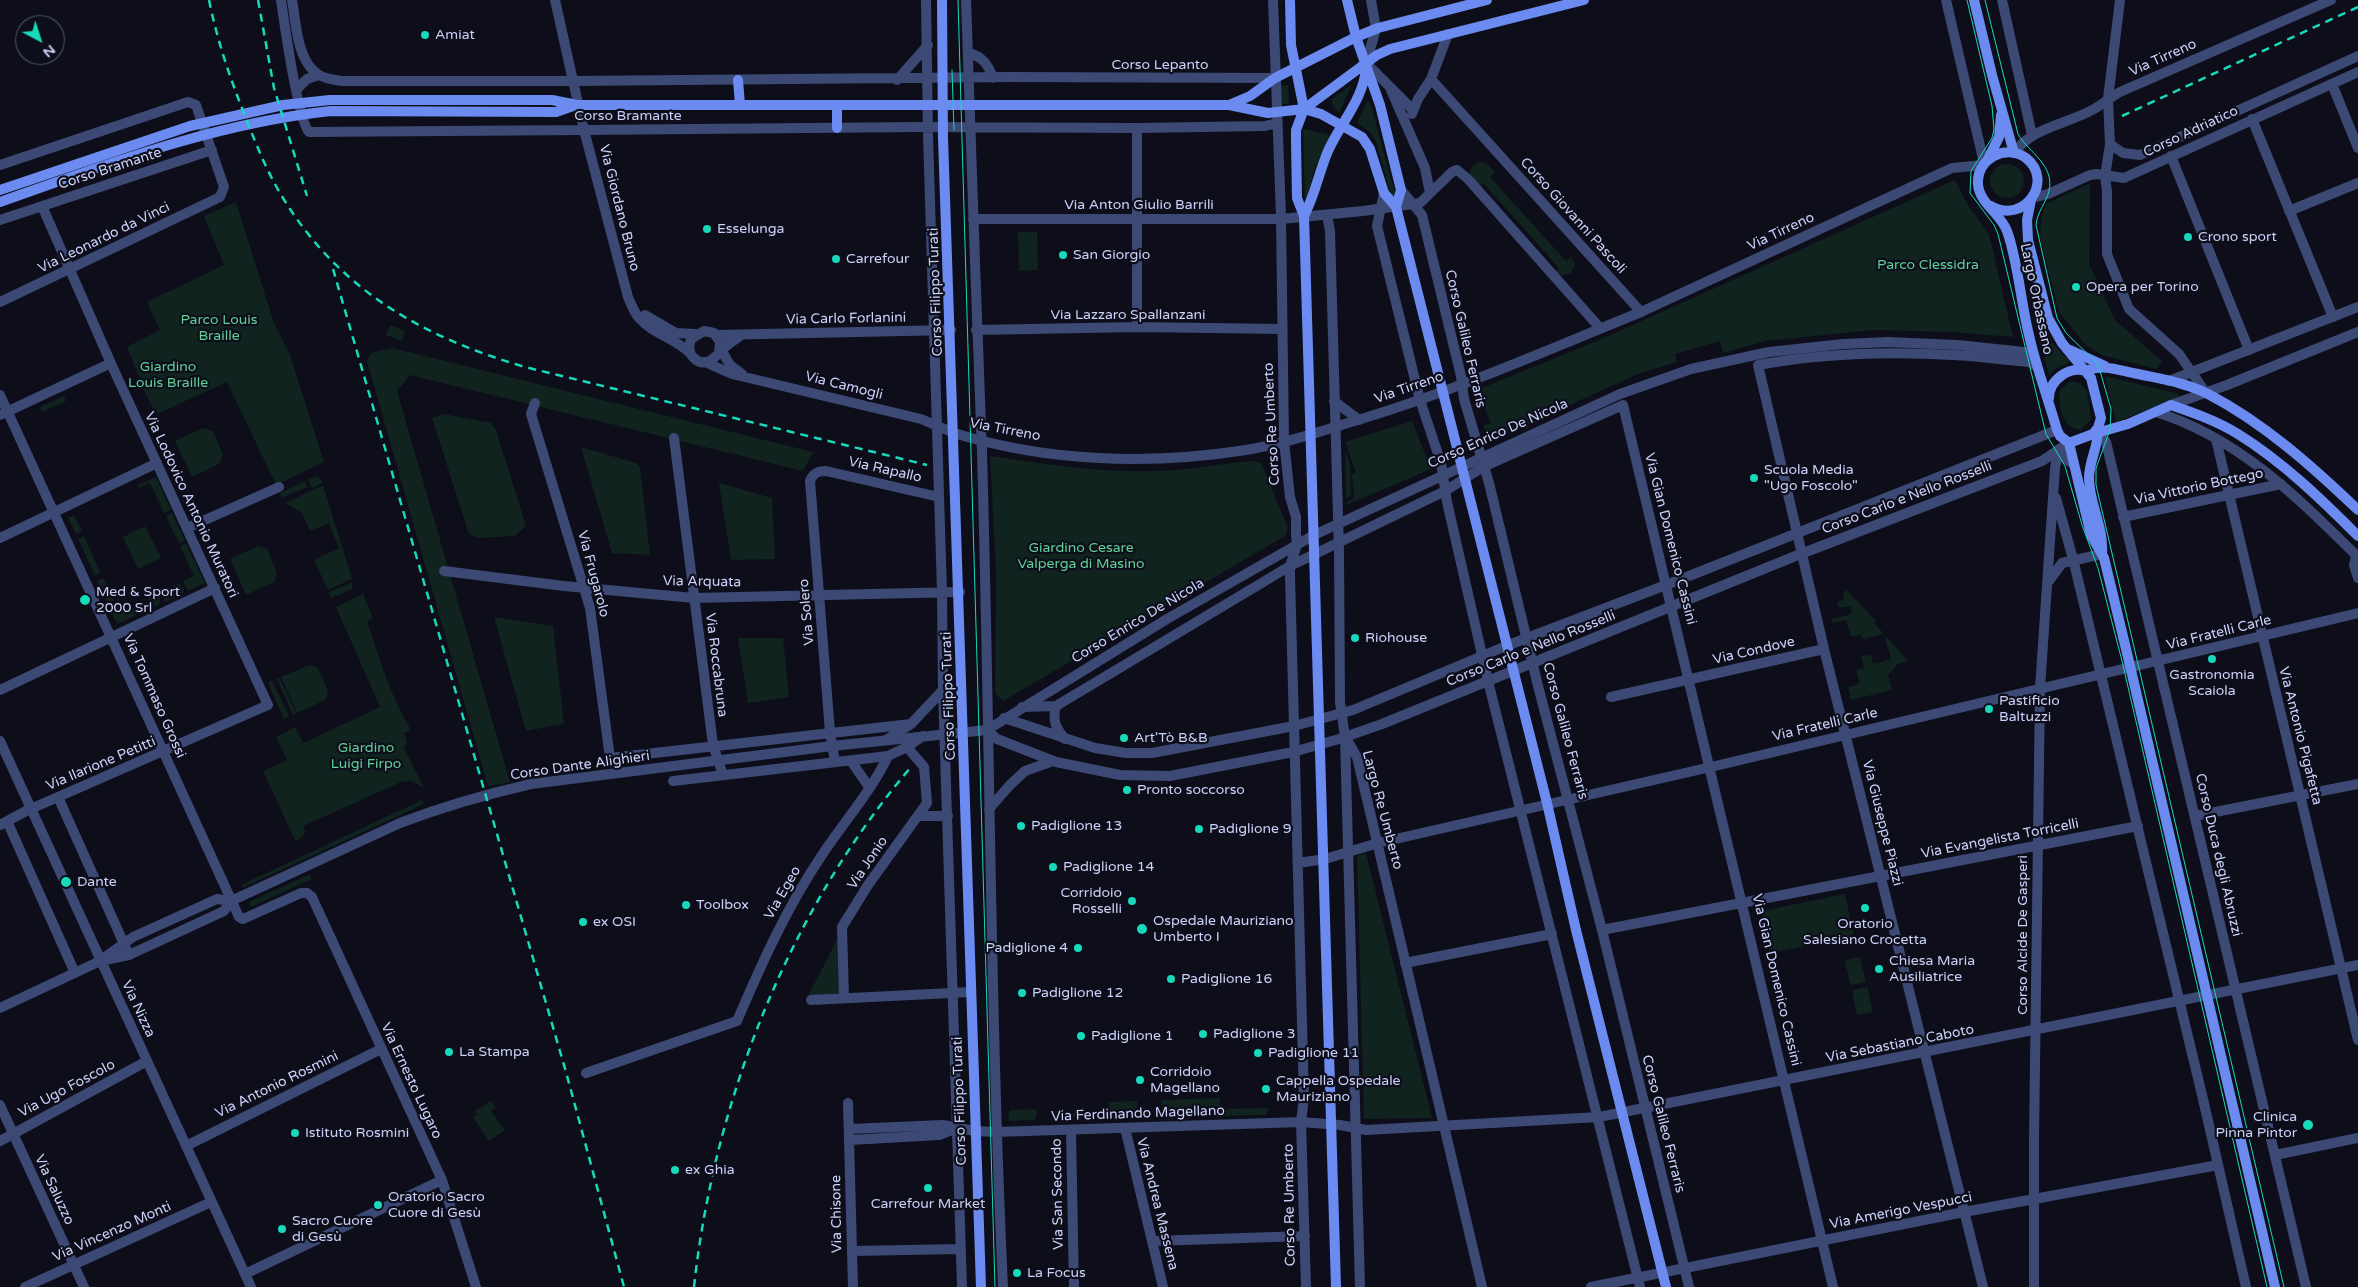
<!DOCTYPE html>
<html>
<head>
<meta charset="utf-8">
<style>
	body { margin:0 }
	#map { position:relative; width:2358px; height:1287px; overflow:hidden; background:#0d0e1a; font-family:"Varela Round",sans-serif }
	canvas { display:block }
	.north { position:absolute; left:15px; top:15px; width:50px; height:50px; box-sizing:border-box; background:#0d0e1a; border:1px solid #595c74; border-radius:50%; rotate:140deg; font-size:14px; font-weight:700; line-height:20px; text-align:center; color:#cbd2fa }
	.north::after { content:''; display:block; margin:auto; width:18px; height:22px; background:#16dabb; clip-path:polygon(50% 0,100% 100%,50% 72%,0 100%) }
</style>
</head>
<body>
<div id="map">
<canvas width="2358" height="1287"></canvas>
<div class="north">N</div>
</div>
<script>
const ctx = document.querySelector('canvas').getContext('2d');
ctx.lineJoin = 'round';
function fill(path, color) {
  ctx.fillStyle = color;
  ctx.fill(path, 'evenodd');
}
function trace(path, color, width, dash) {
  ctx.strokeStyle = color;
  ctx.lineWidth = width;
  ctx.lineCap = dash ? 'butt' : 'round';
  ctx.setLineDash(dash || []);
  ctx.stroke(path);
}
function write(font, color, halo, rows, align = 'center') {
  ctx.font = font + ' "Varela Round",sans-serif';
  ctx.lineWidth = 4.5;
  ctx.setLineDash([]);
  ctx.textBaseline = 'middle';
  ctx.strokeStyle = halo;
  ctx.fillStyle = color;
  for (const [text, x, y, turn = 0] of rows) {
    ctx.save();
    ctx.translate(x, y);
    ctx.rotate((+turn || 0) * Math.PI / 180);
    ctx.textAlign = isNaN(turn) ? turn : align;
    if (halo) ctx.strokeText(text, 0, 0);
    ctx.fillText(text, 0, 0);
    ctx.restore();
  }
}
const green = new Path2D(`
	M1352,84L1339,113L1332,104V99Z
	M1286,85H1288L1289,104H1280V87Z
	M1367,102H1370L1396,197L1392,198L1376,142L1371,133L1357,122Z
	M1303,129L1328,134L1329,137L1314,170L1307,201L1305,202Z
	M1479,162L1486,163L1495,172L1490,177L1566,261L1571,257L1575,264L1571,273L1560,276L1555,272L1559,268L1483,183L1478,187L1470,175L1471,167Z
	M1990 181a17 17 0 1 1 34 0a17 17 0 1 1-34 0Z
	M1955,180L1969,207L1989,234L2013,337L1950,332L1873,330L1766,341L1723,353L1720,341L1675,354L1677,362L1638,374L1486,443L1484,425L1491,423L1477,390L1597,341Z
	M2090,183L2089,264L2115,320L2162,361L2156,369L2101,355L2085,344L2059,312L2040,236L2041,219L2046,204Z
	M236,202L274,323L290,355L324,462L276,485L227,382L157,414L147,397L127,347L160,330L147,302L224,265L204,216Z
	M1018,232H1037L1038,270L1019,271Z
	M2039,319L2054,345L2071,362L2057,368L2049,375L2034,320Z
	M390,325L405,331L402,341L386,335Z
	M392,348L813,452L803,471L410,375L397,391L510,782L488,786L367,361L371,353Z
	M2105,376L2179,394V397L2116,422Z
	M2070,381L2080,383L2087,391L2091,420L2081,429C2063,432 2057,403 2060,390Z
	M64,396L66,401L42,412L40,407Z
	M444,414L491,423L496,430L526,526L515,536L478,538L469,534L432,418Z
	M1412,421L1431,469L1344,506L1354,497L1352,474L1356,472L1345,442Z
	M203,428L213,431L223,455L219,464L192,477L175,441Z
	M581,447L636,463L640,468L650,555L612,553Z
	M1345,451L1350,464L1351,495L1346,499Z
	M990,456C1045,464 1099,473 1155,471C1188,471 1221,463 1254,461L1261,463L1288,528L1285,536L1003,701L995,693L996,572Z
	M318,476L323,483L312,488L308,479Z
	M156,477L171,510L164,513L150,483L139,488L138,485Z
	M305,481L307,487L282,498L280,493Z
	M719,483L772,498L775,559L731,560Z
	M323,485L352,579L328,590L314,560L339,548L329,523L310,531L302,513L285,503Z
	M172,513L185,541L179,543L166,516Z
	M74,515L82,531L76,534L68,518Z
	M145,526L161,558L138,569L123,537Z
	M84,536L100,572L95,575L78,539Z
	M186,543L205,583L188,591L183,581L194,576L180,546Z
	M258,546L267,549L277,573L274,582L246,595L230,559Z
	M103,578L114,600L108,603L97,581Z
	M353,582L352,589L331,598L329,592Z
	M180,583L184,593L165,602L160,592Z
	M1847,590L1876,621L1874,623L1908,661L1898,664L1888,675L1892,690L1851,700L1848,687L1860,684L1856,670L1864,668L1861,656L1871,655L1873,664L1891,659L1884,634L1863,639L1861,635L1851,637L1846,620L1833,623L1832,619L1852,614L1850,606L1839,608L1837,602L1844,600L1843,594Z
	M363,594L373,618L367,621C379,658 391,697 411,730L404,733L407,742L404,748L424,788L412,781L401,782L303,826L306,832L296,842L263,771L287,760L276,737L295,727L303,743L380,707L336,607Z
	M148 601a6 6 0 1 1 12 0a6 6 0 1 1-12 0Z
	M116,605L120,614L140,605L143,612L117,624L110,608Z
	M494,617L553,626L564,724L526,731Z
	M738,638H783L789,697L748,703Z
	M309,665L318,668L328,691L325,700L297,713L281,677Z
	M279,677L296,713L293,715L277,679Z
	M272,681L289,716L284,719L268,683Z
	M422,800L424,804L242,888L241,885Z
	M1366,853L1432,1118L1364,1119L1357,856Z
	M310,874L312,879L251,907L249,902Z
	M1845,894L1854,936L1770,953L1762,911Z
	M840,934L842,996L807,998Z
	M1860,957L1866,982L1850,985L1845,960Z
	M1867,987L1873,1012L1857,1015L1852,990Z
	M1220,1098V1109L1269,1108L1266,1115L1165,1117L1162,1113L1161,1100Z
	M491,1101L496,1107L491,1111L505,1130L489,1141L473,1117L477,1114L475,1111Z
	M1137,1101V1117L1064,1119L1062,1117L1063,1113H1109V1102Z
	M1035,1109L1037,1114L1035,1120L1010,1121L1008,1115L1010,1110Z`);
const minor = new Path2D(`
	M555,0L573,81L1009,77L1275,78
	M926,0L928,135L942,592L943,690L962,1287
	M966,0C970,151 977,302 982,453C990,731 990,1009 1003,1287
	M1273,0L1281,216L1284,441L1290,497L1296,517V534L1297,545L1290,566V576L1304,1098L1301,1122L1306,1287
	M1371,0L1376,29L1366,63L1413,110
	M1946,0L1984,163
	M2002,0L2032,135
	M968,53C982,56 988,64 993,78
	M1431,79L1641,312
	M897,80L928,45
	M2332,84L2358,148
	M1391,90L1425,168L1430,193
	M1412,114L1418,99L1431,79L1448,34
	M2252,119L2333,317
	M1137,128V327
	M2171,156L2249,350
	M0,165L188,102L196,105L224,187L220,197L0,302
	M2105,176L2107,191V254L2129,309L2179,354L2206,393
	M1401,190L1422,215L1461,376L1464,399L1489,483L1538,686L1602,930L1689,1287
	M1384,193L1377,226L1420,400L1441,463L1447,502L1488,681L1640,1287
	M2289,211L2358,183
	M1327,215L1330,231L1339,551L1340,702L1345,737L1360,1287
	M973,219H1281L1363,211L1420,203L1452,172L1457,170L1468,179L1600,328
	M0,220L212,150
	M645,315L676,333L695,334
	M976,330L1137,327L1281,329
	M715,335L951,330
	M720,348L730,365L742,374
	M690,353C675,338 653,334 639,318C634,312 631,304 628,297L584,130L919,127L1137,128L1265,126L1277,123
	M719,354L720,342L714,333L704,331L691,339C689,345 688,352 693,357C706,371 717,355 725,347C730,343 736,339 741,335
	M705,362L732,374L921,419L954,433
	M0,395L239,917L243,919L301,893H307L312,897L442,1180L476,1287
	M1334,401L1359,420
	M535,403L531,414L590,608L610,758L911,724
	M2156,412C2239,438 2298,498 2358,557
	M0,415L111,363
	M2098,433L2106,442L2306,1287
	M674,438L713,745L723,775
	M2216,439L2358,1040
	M2056,498L2073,559L2203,1099L2246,1287
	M2123,517L2281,484
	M187,528L279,487
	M0,538L157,463
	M2356,556L2354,565L2358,578
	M444,571L564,586L694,598L960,592
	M2049,581L2062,563L2102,554
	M0,690L215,588
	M1611,697L1824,649
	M1056,706C1052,721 1056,728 1065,739
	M1022,707L1056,706L1290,566L1445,491L1483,467L1623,405L1833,1287
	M1346,738L1357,757L1482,1287
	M886,740L911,724L943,690
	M851,761L869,787
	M835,762L830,732L810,481C813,473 818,471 826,471L939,497
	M673,781L888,756L907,747L923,736
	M58,797L129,955
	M918,816H948
	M2195,816L2358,784
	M7,821L75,973
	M0,825L26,811L268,705L113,368L42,206
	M1298,863L1325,859L1378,843L1711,767L2358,613
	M1602,930L2138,826
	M1405,963L1552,934
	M844,998L842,927L868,885L927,803L924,767L907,747
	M811,1000L971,992
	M586,1073L737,1021C761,965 786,909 820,858C842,824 871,792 888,756
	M848,1103L853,1287
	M0,1105L84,1287
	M1125,1128L1163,1287
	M849,1129L943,1125L975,1131L996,1132L1301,1122L1340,1125L1366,1130L1599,1117L2358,965
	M1071,1130L1074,1287
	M850,1140L939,1135L957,1128
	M0,1141L147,1061
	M186,1146L381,1049
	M2275,1155L2358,1138
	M1153,1241L1305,1236
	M852,1251L960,1249
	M245,1274L442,1180
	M25,1287L211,1202
	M1591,1287L1964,1212L2218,1165
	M1983,1287L1824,649L1758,365C1823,353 1887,351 1953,355C1978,356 2004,360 2029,362L2037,366
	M2034,1287V1139L2040,688L2055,468L2059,449`);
const tertiary = new Path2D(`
	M281,0C284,21 298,121 309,132L584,130L573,81H342C334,80 326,79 319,75C297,62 296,23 292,0
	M296,90L307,79L319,75
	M2110,144L2123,153L2140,155L2358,56
	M2014,153C2032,127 2068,124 2094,109C2103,104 2111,97 2120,92L2331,0
	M2105,176L2110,144L2108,99L2120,0
	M2032,198L2048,194L2090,175L2097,174L2124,178L2358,72
	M2169,381L2358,307
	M2171,405L2227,385L2358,332
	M954,433C1047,462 1150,465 1246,450C1282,444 1316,433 1351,422C1450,393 1545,351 1641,312L1952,168L1983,165
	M2050,457L2061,455L2073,464
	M1004,718L1095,748L1126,753H1152L1294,726L1353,710L1506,646L1679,580L2057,430
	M987,730L997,739L1056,762L1120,775L1170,776L1293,752L1339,739L1382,724L1793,557L2042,461L2069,443
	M0,741L251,1287
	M989,809L1010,785L1025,771L1053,761
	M100,961L129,955L224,911L231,901L400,823C442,807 487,794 531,784L832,746L987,730L1167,619L1314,535L1620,394L1691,369L1769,352L1843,344L1888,342L1958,345L2033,353
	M0,1008L98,962L133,937L217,899L231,901`);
const secondary = new Path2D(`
	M942,0L943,137L981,1287
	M1290,0L1291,45L1304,109
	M1347,0L1356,37L1380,105L1401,190L1396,207
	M1974,0L1992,75L2014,153
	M738,80L740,105
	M837,105V128
	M1229,105L1250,96L1275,78L1356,37L1378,28L1487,0
	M1988,159L1999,137L2001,115
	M0,190L190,126L283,105L330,100H552L577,105H1229L1268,113L1304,109L1321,114L1362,137L1370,149L1384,193L1396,207L1547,803L1576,930L1666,1287
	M0,202C108,164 216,123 331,111L556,112L576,105
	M1991,206C2024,225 2055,181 2026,158C2006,143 1976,159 1978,184C1979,203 2001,214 2007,231C2018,261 2021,304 2029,335C2036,367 2048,398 2057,430L2060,436L2069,443L2093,434L2098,428L2101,418L2091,378L2062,343L2048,318L2028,240L2027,220L2031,200
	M1304,216C1315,195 1319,172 1328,151C1340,124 1364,98 1366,68
	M2070,350L2105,366
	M2086,371C2104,363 2120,371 2138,374C2161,379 2187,383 2208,394C2264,423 2313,467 2358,510
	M2049,398C2049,380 2069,366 2086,371
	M2098,428C2099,446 2089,460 2089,478C2089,504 2104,526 2102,554
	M2093,434L2128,424L2171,405C2194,413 2217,421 2238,434C2283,462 2321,499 2358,536
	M2069,443L2091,535L2104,558L2127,653L2275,1287
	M1336,1287L1304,216L1297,198L1296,141V130L1304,109L1377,55L1390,49L1584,0`);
const tram = new Path2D(`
	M958,0L995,1287
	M1967,0L1992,106L1994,129L1992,138L1971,171L1970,193L1994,225L1998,234L2046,434L2065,466L2082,525L2098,568L2122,661L2267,1287
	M1985,0L2018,134C2029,153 2055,165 2049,191C2046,203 2037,212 2036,225L2057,318L2066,333L2098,364L2111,409L2110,430L2096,468V485L2284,1287
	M952,70L954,130`);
const rail = new Path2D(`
	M209,0C217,40 230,78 245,116C256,144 267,172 283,198C340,291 423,337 525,367L927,465
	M258,0L274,88L307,196
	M2122,116L2358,7
	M333,269L566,1072L624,1287
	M694,1287C714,1101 789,910 911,767`);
const markers = [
	[425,35,5,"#16dabb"],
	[707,229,5,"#16dabb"],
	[2188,237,5,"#16dabb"],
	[1063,255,5,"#16dabb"],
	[836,259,5,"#16dabb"],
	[2076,287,5,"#16dabb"],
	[1754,478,5,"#16dabb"],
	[85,600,6,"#16dabb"],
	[1355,638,5,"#16dabb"],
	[2212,659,5,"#16dabb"],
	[1989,709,5,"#16dabb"],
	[1124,738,5,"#16dabb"],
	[1127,790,5,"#16dabb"],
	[1021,826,5,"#16dabb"],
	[1199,829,5,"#16dabb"],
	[1053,867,5,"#16dabb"],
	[66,882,6,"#16dabb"],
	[1132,901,5,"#16dabb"],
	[686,905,5,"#16dabb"],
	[1865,908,5,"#16dabb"],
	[583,922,5,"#16dabb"],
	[1142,929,6,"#16dabb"],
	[1078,948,5,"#16dabb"],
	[1879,969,5,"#16dabb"],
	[1171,979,5,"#16dabb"],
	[1022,993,5,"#16dabb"],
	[1203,1034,5,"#16dabb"],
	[1081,1036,5,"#16dabb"],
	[449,1052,5,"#16dabb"],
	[1258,1053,5,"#16dabb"],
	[1140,1080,5,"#16dabb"],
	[1266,1089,5,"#16dabb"],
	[2308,1125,6,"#16dabb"],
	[295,1133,5,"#16dabb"],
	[675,1170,5,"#16dabb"],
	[928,1188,5,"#16dabb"],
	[378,1205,5,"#16dabb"],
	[282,1229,5,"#16dabb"],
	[1017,1273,5,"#16dabb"]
];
const poiNames = [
	["Amiat",435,35],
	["Esselunga",717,229],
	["Crono sport",2198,237],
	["San Giorgio",1073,255],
	["Carrefour",846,259],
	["Opera per Torino",2086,287],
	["Scuola Media",1764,470],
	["\"Ugo Foscolo\"",1764,486],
	["Med & Sport",96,592],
	["2000 Srl",96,608],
	["Riohouse",1365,638],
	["Gastronomia",2212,675,"center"],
	["Scaiola",2212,691,"center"],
	["Pastificio",1999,701],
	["Baltuzzi",1999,717],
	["Art'Tò B&B",1134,738],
	["Pronto soccorso",1137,790],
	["Padiglione 13",1031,826],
	["Padiglione 9",1209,829],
	["Padiglione 14",1063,867],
	["Dante",77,882],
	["Corridoio",1122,893,"right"],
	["Rosselli",1122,909,"right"],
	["Toolbox",696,905],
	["Ospedale Mauriziano",1153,921],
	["Umberto I",1153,937],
	["ex OSI",593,922],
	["Oratorio",1865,924,"center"],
	["Salesiano Crocetta",1865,940,"center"],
	["Padiglione 4",1068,948,"right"],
	["Chiesa Maria",1889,961],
	["Ausiliatrice",1889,977],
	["Padiglione 16",1181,979],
	["Padiglione 12",1032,993],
	["Padiglione 3",1213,1034],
	["Padiglione 1",1091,1036],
	["La Stampa",459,1052],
	["Padiglione 11",1268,1053],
	["Corridoio",1150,1072],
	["Magellano",1150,1088],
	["Cappella Ospedale",1276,1081],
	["Mauriziano",1276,1097],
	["Clinica",2297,1117,"right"],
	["Pinna Pintor",2297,1133,"right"],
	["Istituto Rosmini",305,1133],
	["ex Ghia",685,1170],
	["Oratorio Sacro",388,1197],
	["Cuore di Gesù",388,1213],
	["Carrefour Market",928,1204,"center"],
	["Sacro Cuore",292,1221],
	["di Gesù",292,1237],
	["La Focus",1027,1273]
];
const streetNames = [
	["Via Tirreno",2163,58,-24],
	["Corso Lepanto",1160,65],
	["Corso Bramante",628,116],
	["Corso Adriatico",2191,132,-25],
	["Corso Bramante",110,169,-18],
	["Via Anton Giulio Barrili",1139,205],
	["Via Giordano Bruno",619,208,76],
	["Corso Giovanni Pascoli",1573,216,48],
	["Via Tirreno",1781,232,-25],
	["Via Leonardo da Vinci",104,238,-26],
	["Corso Filippo Turati",936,292,-92],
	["Largo Orbassano",2036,299,78],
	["Via Lazzaro Spallanzani",1128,315],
	["Via Carlo Forlanini",846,319,-1],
	["Corso Galileo Ferraris",1465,339,77],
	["Via Camogli",844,386,14],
	["Via Tirreno",1409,388,-19],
	["Corso Re Umberto",1272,424,-93],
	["Via Tirreno",1005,430,11],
	["Corso Enrico De Nicola",1498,434,-24],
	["Via Rapallo",885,470,13],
	["Via Vittorio Bottego",2199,487,-12],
	["Corso Carlo e Nello Rosselli",1907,498,-21],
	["Via Lodovico Antonio Muratori",191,505,65],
	["Via Gian Domenico Cassini",1670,539,76],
	["Via Frugarolo",593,574,75],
	["Via Arquata",702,582,1],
	["Via Solero",807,612,-95],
	["Corso Enrico De Nicola",1138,621,-31],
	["Via Fratelli Carle",2219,633,-14],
	["Corso Carlo e Nello Rosselli",1531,649,-22],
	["Via Condove",1754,651,-13],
	["Via Roccabruna",716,665,83],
	["Via Tommaso Grossi",154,696,66],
	["Corso Filippo Turati",949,696,-92],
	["Via Fratelli Carle",1825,725,-13],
	["Corso Galileo Ferraris",1565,731,75],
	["Via Antonio Pigafetta",2300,736,76],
	["Via Ilarione Petitti",101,764,-23],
	["Corso Dante Alighieri",580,766,-8],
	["Largo Re Umberto",1382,810,75],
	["Via Giuseppe Piazzi",1882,823,76],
	["Via Evangelista Torricelli",2000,839,-11],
	["Corso Duca degli Abruzzi",2218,855,77],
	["Via Jonio",868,863,-56],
	["Via Egeo",783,893,-60],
	["Corso Alcide De Gasperi",2023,935,-90],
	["Via Gian Domenico Cassini",1776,980,77],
	["Via Nizza",138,1009,65],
	["Via Sebastiano Caboto",1900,1044,-11],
	["Via Ernesto Lugaro",411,1081,65],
	["Via Antonio Rosmini",277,1085,-26],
	["Via Ugo Foscolo",67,1089,-28],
	["Corso Filippo Turati",960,1101,-92],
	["Via Ferdinando Magellano",1138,1114,-2],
	["Corso Galileo Ferraris",1663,1124,76],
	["Via Saluzzo",54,1190,65],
	["Via San Secondo",1058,1194,-91],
	["Via Andrea Massena",1157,1204,76],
	["Corso Re Umberto",1290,1205,-91],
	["Via Amerigo Vespucci",1901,1211,-11],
	["Via Chisone",837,1214,-91],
	["Via Vincenzo Monti",112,1232,-24]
];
const parkNames = [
	["Parco Clessidra",1928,265],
	["Parco Louis",219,320],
	["Braille",219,336],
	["Giardino",168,367],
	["Louis Braille",168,383],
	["Giardino Cesare",1081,548],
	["Valperga di Masino",1081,564],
	["Giardino",366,748],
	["Luigi Firpo",366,764]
];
fill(green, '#10231e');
trace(minor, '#3c4975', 10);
trace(tertiary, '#3c4975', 10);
trace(secondary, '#6c8bf0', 10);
trace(tram, '#16dabb', 1);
trace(rail, '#16dabb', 2.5, [8, 6]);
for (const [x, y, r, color] of markers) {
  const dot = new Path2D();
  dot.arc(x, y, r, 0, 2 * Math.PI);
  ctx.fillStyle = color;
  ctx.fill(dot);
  trace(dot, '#0d0e1a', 2);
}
write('14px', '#cbd2fa', '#0d0e1a', poiNames, 'left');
write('14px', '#cbd2fa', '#0d0e1a', streetNames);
write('14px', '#60d197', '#0d0e1a', parkNames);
</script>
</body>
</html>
